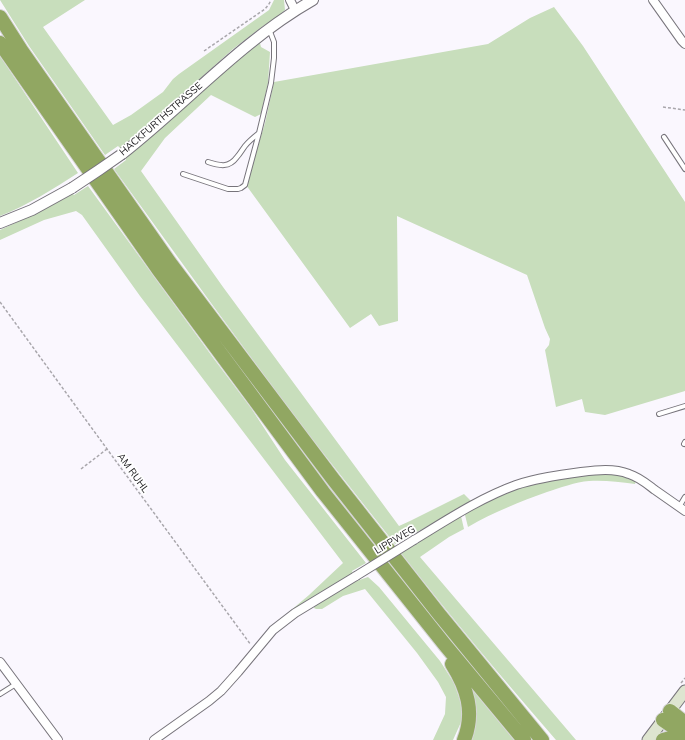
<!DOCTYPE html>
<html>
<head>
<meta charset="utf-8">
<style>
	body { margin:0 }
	canvas { display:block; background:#faf7fe }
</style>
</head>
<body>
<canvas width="685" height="740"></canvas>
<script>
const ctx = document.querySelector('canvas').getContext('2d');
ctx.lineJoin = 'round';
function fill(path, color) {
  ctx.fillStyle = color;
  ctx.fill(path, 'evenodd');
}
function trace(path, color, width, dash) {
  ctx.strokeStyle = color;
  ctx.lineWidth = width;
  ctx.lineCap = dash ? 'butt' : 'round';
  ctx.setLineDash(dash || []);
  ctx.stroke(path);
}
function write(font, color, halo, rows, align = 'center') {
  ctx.font = font + ' Mulish,sans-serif';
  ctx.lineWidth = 3.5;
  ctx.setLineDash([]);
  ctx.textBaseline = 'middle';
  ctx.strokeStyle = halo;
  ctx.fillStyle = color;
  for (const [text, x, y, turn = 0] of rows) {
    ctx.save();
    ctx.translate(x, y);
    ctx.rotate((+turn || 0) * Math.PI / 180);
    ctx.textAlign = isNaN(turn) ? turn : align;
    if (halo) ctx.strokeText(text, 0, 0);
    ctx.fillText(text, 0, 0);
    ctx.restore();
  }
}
const green = new Path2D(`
	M0,0H85L43,27L113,125L131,115L163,92L173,79L179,74L269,10L274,0H284L285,10L275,19L263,26L233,49L137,135L120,148L118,146L105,155L29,46Z
	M554,7L583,46L685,202V391L605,415L585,412L582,399L556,407L545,350L549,345L550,339L545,328L527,275L397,216L398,321L379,326L371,314L350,328L246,185L265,123L274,82L488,44L530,18Z
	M260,43L261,47L270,52L268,83L261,114L255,117L211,95L165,138L141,171L223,287L399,526L410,521L464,494L472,502L395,544L297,420L211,303L114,169L126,160L125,156L236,61Z
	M0,56L78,173C53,189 28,205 0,216Z
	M88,186L214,359L251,408L285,460L366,563L352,571L353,573L309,600L283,617L309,595L343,563L140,296L82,215L76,211L44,220L0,240V230L39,212L73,194L74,195Z
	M605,473L622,474L636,480L635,484C619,482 604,480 589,481C576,482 559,488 547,492C519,502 494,512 468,527L465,515L466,512C491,499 518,486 546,480C565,477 585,475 605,473Z
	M461,516L464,529L449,537L420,557L576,740H556C503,679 451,617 401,553L417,543V542Z
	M368,577L379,587L440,661L454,683L461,703L462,720L453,740H433L445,714L446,697L438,682L417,653L365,589L343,596L322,609H316L314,608L315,603L348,584Z
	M471,688L514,740H468Z`);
const path = new Path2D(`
	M204,51L265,9L269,4L271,0
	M663,107L685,110
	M0,302L107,449L251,645
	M81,469L107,449
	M681,683L685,678`);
const service = new Path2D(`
	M664,137L685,169
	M208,162C220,166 229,168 237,157C240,154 242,150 245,146C249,141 254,137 259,133
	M183,174L228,189H238L241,188L245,185L259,133L271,83L274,58V42L269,29
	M659,414L685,406
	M684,444L685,442
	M679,507L685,497
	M0,694L16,684`);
const minor = new Path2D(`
	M290,0L295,10
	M653,0L682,41L685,44
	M414,540C447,520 480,498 516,485C537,478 559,475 581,472C597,470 614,468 629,474C639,477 647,484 655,490C665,497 675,504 685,511
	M0,662L58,740
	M154,740L209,701L221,691L238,672L273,630L295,613L356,576`);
const tertiary = new Path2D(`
	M122,154C187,103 241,41 313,0
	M0,223L32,210L72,188`);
const secondary = new Path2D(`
	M648,740L685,691`);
const motorway = new Path2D(`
	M0,17L21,50L170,263L333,479L439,614L542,740
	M0,43L158,269L323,492L445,645L524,740
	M452,664C467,688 475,712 464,740
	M670,711L685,723
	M663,720L685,735
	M663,740L674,737L685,739`);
const minorBridge = new Path2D(`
	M356,576L414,540`);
const tertiaryBridge = new Path2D(`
	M72,188L99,170L122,154`);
const streetNames = [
	["HACKFURTHSTRASSE",161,119,-41],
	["AM RUHL",133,473,54],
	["LIPPWEG",395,540,-31]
];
fill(green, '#c8debc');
trace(service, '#77747b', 6);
trace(minor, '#77747b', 10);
trace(tertiary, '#77747b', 12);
trace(secondary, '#77747b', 13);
trace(motorway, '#d6d6d6', 16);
trace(path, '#a9a7ac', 1.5, [3, 2]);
trace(service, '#fff', 4);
trace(minor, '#fff', 8);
trace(tertiary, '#fff', 10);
trace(secondary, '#dee5d0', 11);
trace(motorway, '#91a762', 14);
trace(minorBridge, '#77747b', 10, []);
trace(tertiaryBridge, '#77747b', 12, []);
trace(minorBridge, '#fff', 8);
trace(tertiaryBridge, '#fff', 10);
write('10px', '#1a191c', '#fff', streetNames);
</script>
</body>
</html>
